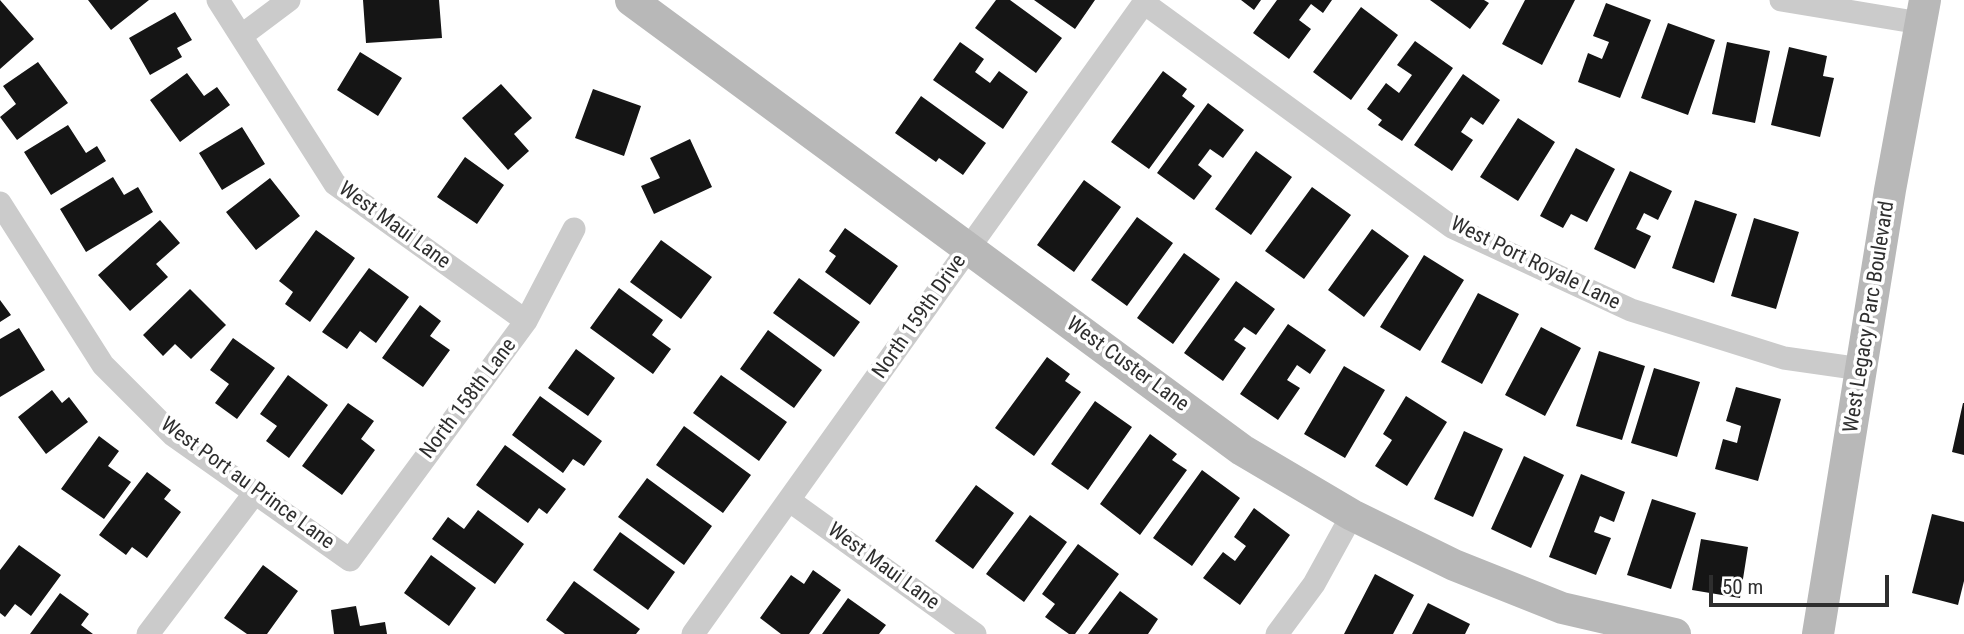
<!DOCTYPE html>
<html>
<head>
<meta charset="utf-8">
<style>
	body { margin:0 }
	#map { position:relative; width:1964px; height:634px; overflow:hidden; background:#fff; font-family:"Roboto Condensed",sans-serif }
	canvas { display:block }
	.scale { position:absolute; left:1709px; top:575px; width:180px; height:32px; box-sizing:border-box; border:4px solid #2e2e2e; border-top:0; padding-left:9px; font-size:21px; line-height:24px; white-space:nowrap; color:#2e2e2e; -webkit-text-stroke:5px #fff; paint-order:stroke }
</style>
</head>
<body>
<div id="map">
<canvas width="1964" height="634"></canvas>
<div class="scale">50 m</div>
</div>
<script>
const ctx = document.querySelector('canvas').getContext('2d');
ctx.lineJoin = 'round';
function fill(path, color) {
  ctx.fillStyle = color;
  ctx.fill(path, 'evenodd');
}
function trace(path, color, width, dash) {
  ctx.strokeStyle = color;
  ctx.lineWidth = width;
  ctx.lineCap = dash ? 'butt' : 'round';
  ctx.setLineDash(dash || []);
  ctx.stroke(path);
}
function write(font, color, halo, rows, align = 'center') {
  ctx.font = font + ' "Roboto Condensed",sans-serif';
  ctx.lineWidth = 7;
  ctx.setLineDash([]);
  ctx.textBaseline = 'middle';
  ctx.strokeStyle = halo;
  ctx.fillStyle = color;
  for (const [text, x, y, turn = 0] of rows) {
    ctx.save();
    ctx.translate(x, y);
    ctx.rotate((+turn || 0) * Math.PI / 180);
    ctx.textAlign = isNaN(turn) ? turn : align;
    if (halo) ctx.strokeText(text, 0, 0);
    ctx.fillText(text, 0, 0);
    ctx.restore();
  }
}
const building = new Path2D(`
	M0,0L34,39L0,69Z
	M88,0H149L111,30Z
	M363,0H439L442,38L366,43Z
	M996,0H1010L1062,38L1036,73L975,28Z
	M1034,0H1095L1075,29Z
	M1241,0H1261L1254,10Z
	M1277,0H1332L1323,13L1311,4L1299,20L1311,29L1289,59L1253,33Z
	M1430,0H1484L1489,3L1470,29Z
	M1525,0H1575L1542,65L1502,44Z
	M1606,3L1651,20L1620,98L1578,82L1588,53L1602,59L1609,42L1593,36Z
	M1361,7L1398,35L1351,100L1313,72Z
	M175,12L192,40L177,48L182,57L150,75L129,38Z
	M1668,23L1715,40L1688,115L1641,98Z
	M1415,41L1453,68L1402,141L1378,125L1382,120L1367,109L1386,83L1399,93L1412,75L1397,65Z
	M960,42L984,59L975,72L990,83L999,71L1028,92L1003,129L933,80Z
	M1727,42L1770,51L1755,123L1712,114Z
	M1789,47L1827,56L1823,76L1834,78L1820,137L1771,125Z
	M360,52L402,78L378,116L337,90Z
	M38,62L68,103L17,140L0,117L16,104L3,86Z
	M1163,71L1187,89L1182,96L1195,106L1149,169L1111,142Z
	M187,73L204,96L217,87L230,105L180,142L150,100Z
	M1463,74L1500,100L1483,125L1471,117L1461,132L1473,140L1452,171L1414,145Z
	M501,84L532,118L514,134L529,151L508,170L462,118Z
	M593,89L641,106L624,156L575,138Z
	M921,96L986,143L963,175L939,158L936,162L895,133Z
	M1208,103L1244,130L1223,158L1210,149L1198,165L1212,176L1194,200L1157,173Z
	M1518,118L1555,142L1518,201L1480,177Z
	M68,125L86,153L97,146L106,161L51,195L24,152Z
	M242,127L265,164L222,190L199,153Z
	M690,139L712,187L654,214L641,186L660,178L650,158Z
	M1576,148L1615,169L1587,222L1571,214L1563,228L1540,216Z
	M1256,151L1292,177L1251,235L1215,209Z
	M465,157L504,185L477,224L437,197Z
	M1630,171L1672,191L1658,220L1644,213L1636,229L1651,236L1635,269L1594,249Z
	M113,177L124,195L138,187L153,212L86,252L60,209Z
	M270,178L300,216L256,250L226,212Z
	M1084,180L1121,207L1074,272L1037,245Z
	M1312,187L1351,215L1304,279L1265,251Z
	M1695,200L1737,214L1714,283L1672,268Z
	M1137,217L1173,243L1127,306L1091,280Z
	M1754,218L1799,232L1776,309L1731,296Z
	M160,220L180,243L156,264L168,277L130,311L98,275Z
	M845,228L898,266L870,305L825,272L836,256L829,251Z
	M1372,229L1409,256L1364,317L1328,290Z
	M316,230L355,258L310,322L285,304L293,292L279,281Z
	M661,240L712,277L681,319L630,282Z
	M1184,253L1220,279L1173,344L1137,318Z
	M1424,255L1464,280L1420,351L1380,327Z
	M369,268L409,297L376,343L360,331L347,349L322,332Z
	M799,278L860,322L834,357L773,313Z
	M1236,281L1275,309L1256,335L1244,327L1234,340L1246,348L1223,381L1184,353Z
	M619,288L663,320L652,335L671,349L653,374L590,328Z
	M190,289L226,325L191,359L175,344L163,356L143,335Z
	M1478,293L1519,314L1482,384L1441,362Z
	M0,300L11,315L0,322Z
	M420,305L441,321L430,336L450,350L423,387L382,358Z
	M1288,324L1326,350L1310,374L1297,365L1287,380L1300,388L1278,420L1240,394Z
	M1541,327L1581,348L1545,416L1505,395Z
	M19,328L45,370L0,397V339Z
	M768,330L822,370L794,408L740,369Z
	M233,338L275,368L237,419L215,403L229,384L210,370Z
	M576,349L615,378L588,416L548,388Z
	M1599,351L1645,366L1622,440L1576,426Z
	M1047,357L1070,374L1065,381L1081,392L1034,456L995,428Z
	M1344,366L1385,390L1345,458L1304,434Z
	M1654,368L1700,382L1677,457L1631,443Z
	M288,375L328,405L289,458L266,441L277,426L260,414Z
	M721,375L787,422L759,461L693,413Z
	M1736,387L1781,399L1758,481L1715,469L1723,439L1737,443L1741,426L1726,421Z
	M52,390L62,403L69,397L88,422L46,454L18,417Z
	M540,396L602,441L584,466L573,459L563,473L512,435Z
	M1406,396L1447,422L1407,486L1375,466L1392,440L1383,434Z
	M1095,401L1132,427L1088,490L1051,464Z
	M348,403L374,421L361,439L375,450L342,495L302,466Z
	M1963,403H1964V455L1952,452Z
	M684,426L751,475L723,513L656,465Z
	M1464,431L1503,449L1473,517L1434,499Z
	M1150,434L1177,454L1172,460L1187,470L1140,535L1100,504Z
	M99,436L119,451L108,466L131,482L104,519L61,489Z
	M505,445L566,489L547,514L539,508L528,523L476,485Z
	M1524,456L1564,475L1531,548L1491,529Z
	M1202,470L1240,498L1192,566L1153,538Z
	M147,472L171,490L164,499L181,512L147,558L132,547L126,555L99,535Z
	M1581,474L1625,492L1614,522L1600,516L1594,532L1611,538L1596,575L1549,557Z
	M647,478L712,526L684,565L618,517Z
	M976,485L1014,513L973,569L935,541Z
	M1652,499L1696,513L1671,589L1627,575Z
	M1254,508L1290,535L1240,605L1203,578L1223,552L1235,561L1246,546L1234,537Z
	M478,510L524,544L495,584L432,539L448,517L464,529Z
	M1932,514L1964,522V581L1958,605L1912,593Z
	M1030,515L1067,542L1024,602L986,574Z
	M620,532L675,572L648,610L593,570Z
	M1701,539L1748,547L1740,598L1692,590Z
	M1078,544L1119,574L1075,634H1069L1045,617L1055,604L1042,594Z
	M19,545L61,575L31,616L15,604L5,617L0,613V570Z
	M431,555L476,588L449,626L404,593Z
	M263,565L298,591L267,634H247L224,618Z
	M813,570L841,590L809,634H781L760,618L791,575L804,584Z
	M1375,574L1414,595L1393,634H1344Z
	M574,581L640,629L636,634H565L546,620Z
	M1120,591L1158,619L1148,634H1088Z
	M60,593L89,614L81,625L93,634H30Z
	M848,598L886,625L879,634H822Z
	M1428,603L1470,624L1465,634H1412Z
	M356,606L360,626L385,622L387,634H334L331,610Z`);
const street = new Path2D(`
	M218,0L335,184L526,321
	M1781,0L1920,23
	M1144,3L1452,227L1631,310L1784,358L1861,369
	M241,36L289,0
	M0,203L103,365L173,435L350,560L526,321L574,229
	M790,501L975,634
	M148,634L254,494
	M693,634L1146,0
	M1277,634L1314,584L1352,515`);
const secondary = new Path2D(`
	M631,0L1242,450L1352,515L1454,565L1562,608L1675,634
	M1818,634L1890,190L1925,0`);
const streetNames = [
	["West Maui Lane",394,226,36],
	["West Port Royale Lane",1535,264,26],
	["North 159th Drive",920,317,-55],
	["West Legacy Parc Boulevard",1870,317,-81],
	["West Custer Lane",1127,365,36],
	["North 158th Lane",469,399,-53],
	["West Port au Prince Lane",247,484,36],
	["West Maui Lane",883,567,36]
];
fill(building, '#151515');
trace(street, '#cbcbcb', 23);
trace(secondary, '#b8b8b8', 32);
write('21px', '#2e2e2e', '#fff', streetNames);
</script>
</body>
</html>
